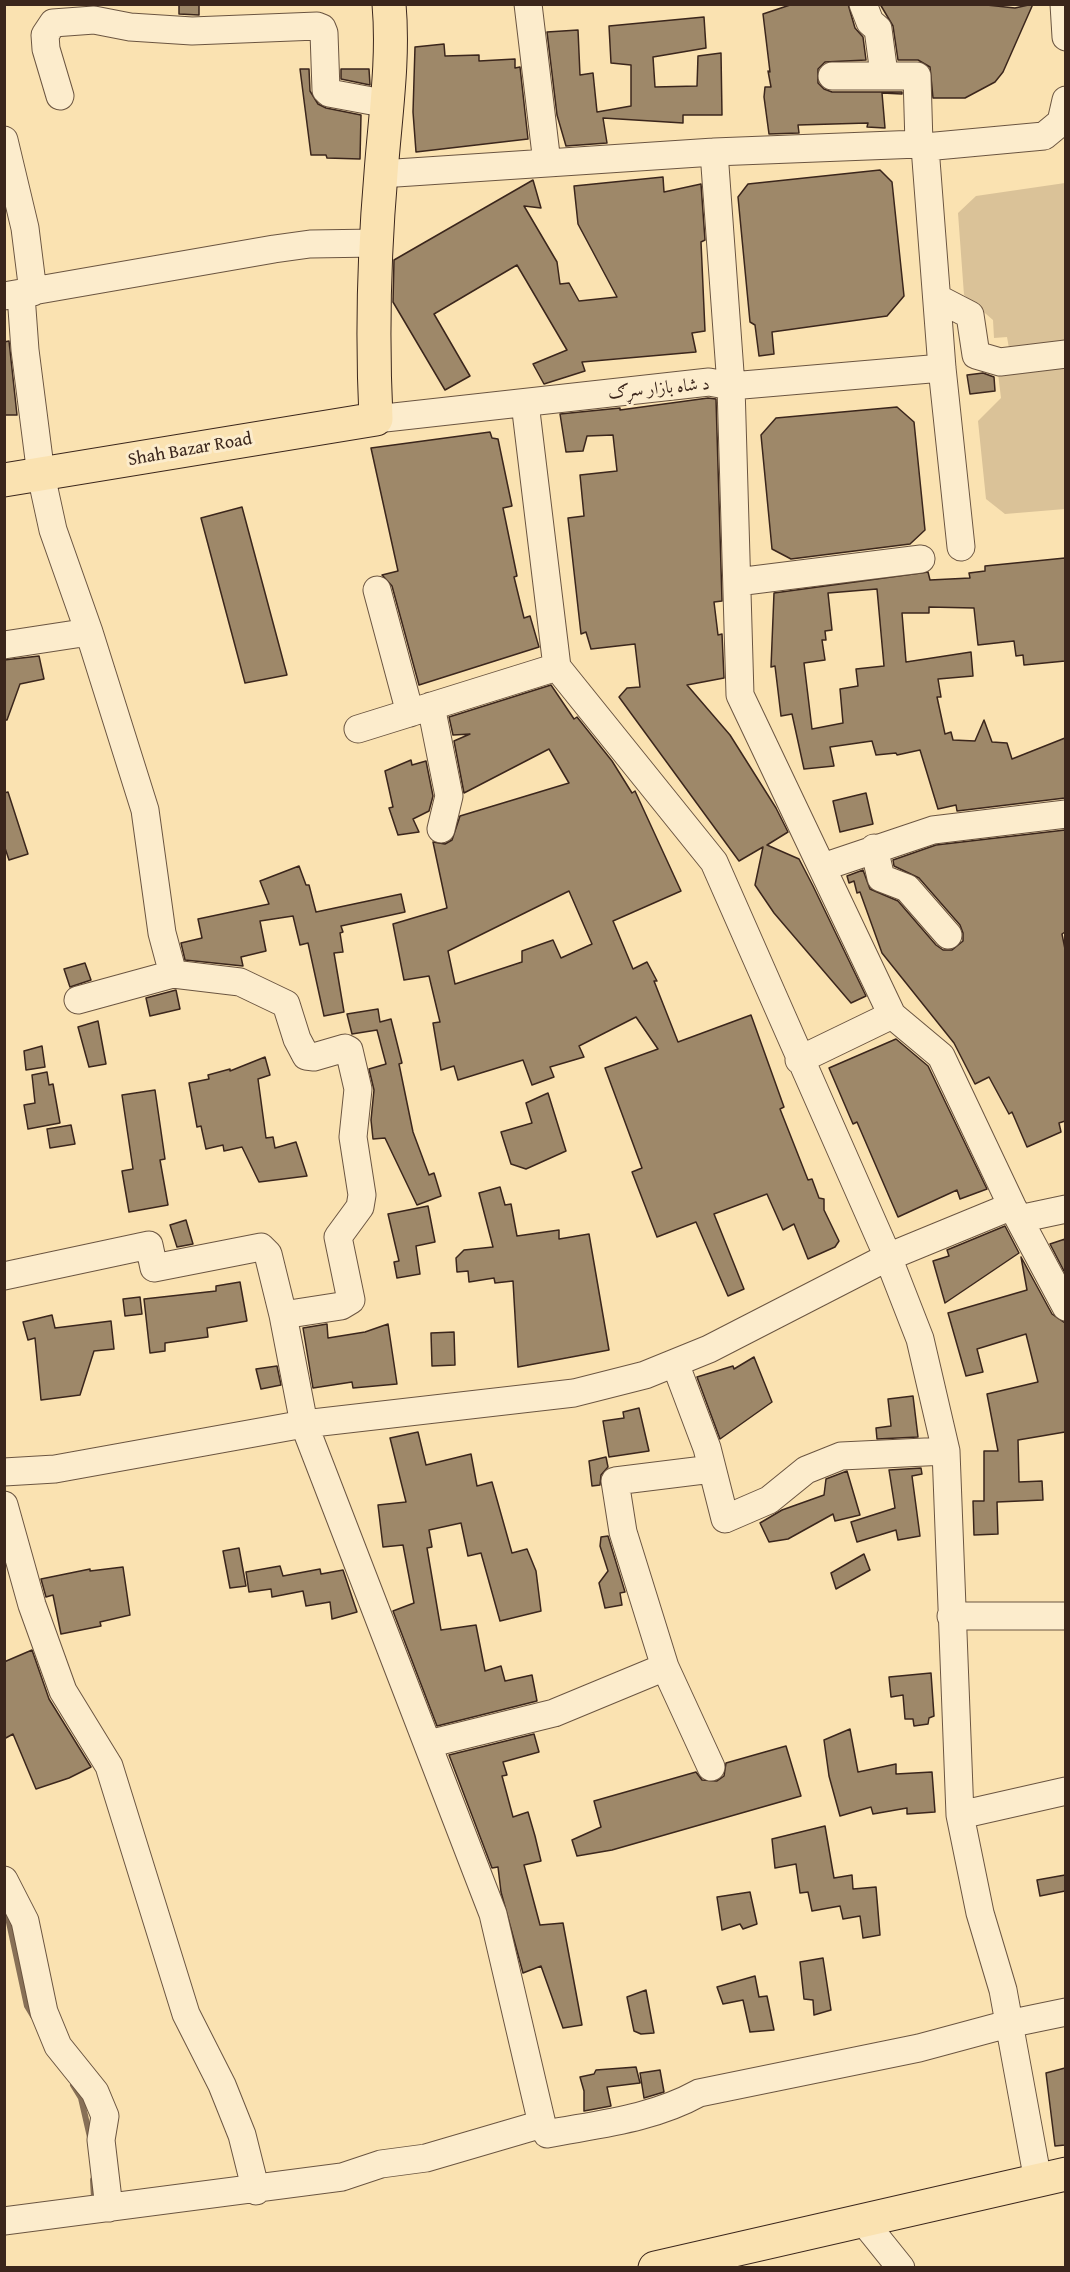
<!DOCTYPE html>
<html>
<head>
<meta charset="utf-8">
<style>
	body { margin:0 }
	#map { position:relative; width:1070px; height:2272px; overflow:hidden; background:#fae2b1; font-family:"Gentium Book Plus",serif }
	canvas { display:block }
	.frame { position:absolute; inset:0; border:6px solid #3b261c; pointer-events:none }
</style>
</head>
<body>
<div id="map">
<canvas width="1070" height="2272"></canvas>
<div class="frame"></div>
</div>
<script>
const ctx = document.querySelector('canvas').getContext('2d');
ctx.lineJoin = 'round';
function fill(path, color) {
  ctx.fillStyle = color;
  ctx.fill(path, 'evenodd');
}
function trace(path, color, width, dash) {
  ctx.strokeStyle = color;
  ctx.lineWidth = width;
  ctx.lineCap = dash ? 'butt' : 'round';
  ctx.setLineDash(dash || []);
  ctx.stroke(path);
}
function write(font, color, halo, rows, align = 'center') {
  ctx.font = font + ' "Gentium Book Plus",Amiri,serif';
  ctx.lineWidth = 6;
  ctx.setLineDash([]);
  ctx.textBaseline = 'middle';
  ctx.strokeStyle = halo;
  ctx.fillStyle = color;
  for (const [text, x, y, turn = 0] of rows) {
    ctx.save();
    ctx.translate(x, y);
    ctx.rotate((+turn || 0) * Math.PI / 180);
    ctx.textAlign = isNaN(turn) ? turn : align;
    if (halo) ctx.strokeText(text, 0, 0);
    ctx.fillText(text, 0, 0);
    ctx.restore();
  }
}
const green = new Path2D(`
	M1065,183V509L1005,514L986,499L978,421L1001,398L996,357L1010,354L1007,337L994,338L993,320L964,295L958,213L976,196Z`);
const stream = new Path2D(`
	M7,1913L27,2006L33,2016
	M73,2085L81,2098L90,2137
	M93,2180L94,2198`);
const building = new Path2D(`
	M179,4H199V15L179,14Z
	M793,4H848L855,28L863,37L866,60L825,62L818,69V83L824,89L832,92H902V94L882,93L885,128L867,127L868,123L798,125L799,133L769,134L764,97L765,87H771L768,71L770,72L763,14Z
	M880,4H977L1015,8L1033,4L1003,72L995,82L965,98H933L930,67L918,60H898L893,26Z
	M704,17L706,48L653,57L655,87L697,86L698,56L721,53L722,115H683V123L603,118L607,143L566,146L557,115L547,32L578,30L580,75L593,73L597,112L631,106V65L611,63L609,26Z
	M444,44L445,56L479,55V61L515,59V68L520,67L528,139L416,152L413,112L415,47Z
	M300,69H309L310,91L318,104L326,108L361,115L360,159L327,158L326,155H311Z
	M341,69H369L370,85L341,79Z
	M880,170L892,182L904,296L887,316L772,332L774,354L759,356L755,325L750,322L738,197L748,184Z
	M663,177L664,192L701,184L705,240L701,242L705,331L692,333L696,352L582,362L585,371L544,384L533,364L567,350L517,265L434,314L470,376L445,390L393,302L394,260L533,180L541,208L524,206L557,262L560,284L569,283L579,301L617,297L578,224L574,186Z
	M9,341L17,415H4V342Z
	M983,373L994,377L995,391L970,394L967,375Z
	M708,398L716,399L722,601L714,602L718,635L722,634L724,678L687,685L730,735L776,808L788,832L767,845L799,859L813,886L866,996L851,1003L774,913L755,885L763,847L739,861L619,697L627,688L640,687L635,644L591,649L586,632L581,634L568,518L584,516L580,475L617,471L613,435L587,436L583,451L566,452L560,414L620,408V410Z
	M897,407L914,422L925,530L910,544L791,559L772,549L761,435L776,418Z
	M490,432L492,438L498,439L512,506L503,508L517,576L514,577L524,618L530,616L539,647L419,685L392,586L382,575L398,571L371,448Z
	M242,507L287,675L245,683L201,518Z
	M1065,558V661L1024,665L1023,655L1016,656L1014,641L978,645L974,608L929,607V613H902L906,662L971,652L973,676L938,679L941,697H937L945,734L951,732L953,740L975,741L984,720L992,742L1007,743L1012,759L1065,738V798L957,811L956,805L938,809L920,750L897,755L896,753L876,755L872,741L830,747L834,766L804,769L792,714L781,716L775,666L771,667L774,593L928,572L930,580L970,578L969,573L985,571V566ZM877,589L884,666L856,669L858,686L840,689L843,723L812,729L804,663L825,660L822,640H826L825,631L832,630L828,593Z
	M39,656L44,679L20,684L7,720H4V660Z
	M551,685L574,719L577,717L612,761L632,793L635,791L681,891L613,921L633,969L647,962L657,981H654L678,1042L751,1015L784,1107L780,1109L808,1180L812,1179L819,1198L824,1199V1210L839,1241L835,1247L808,1259L794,1224L783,1230L767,1194L714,1214L744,1289L728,1296L696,1222L657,1237L632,1172L642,1168L605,1068L658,1049L636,1017L579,1046L584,1057L550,1067L554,1077L532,1085L523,1060L458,1080L454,1066L441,1070L433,1023L440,1022L429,976L404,980L393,924L447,908L433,842L445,844L452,840L460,816L569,783L549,749L464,793L454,741L470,734L453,735L449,717ZM569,891L592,944L561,958L553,940L522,951V962L455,984L448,951Z
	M411,760L412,765L426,761L433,796L429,811L413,819L419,832L398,835L389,808L393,807L385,771Z
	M8,792L28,854L9,860L4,845V793Z
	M866,793L873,824L840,832L833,801Z
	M1065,830V932L1062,934L1065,949V1121L1059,1123L1061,1132L1027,1147L1012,1112L1009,1114L989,1077L975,1084L954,1043L882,953L860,892L857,893L854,881L849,883L847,876L863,870L870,889L898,901L936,945L943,950H952L963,941V933L960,925L919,878L894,866L893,860L936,845Z
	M299,866L306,885H309L316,912L401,894L405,912L341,926L343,932L340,933L343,952L334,953L344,1012L324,1016L308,943L300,945L293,916L260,921L266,951L241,957L243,966L185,960L181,943L202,938L198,919L269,904L260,881Z
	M85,963L91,980L70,987L64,969Z
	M176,990L180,1009L150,1016L146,998Z
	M378,1009L380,1022L391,1019L402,1063L399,1064L413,1132L429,1175L434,1173L441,1196L417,1205L385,1138L373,1139L371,1120L374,1090L369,1069L386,1064L377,1030L352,1034L347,1014Z
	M98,1021L106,1064L89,1067L78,1027Z
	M896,1039L928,1066L987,1189L960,1199L957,1190L898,1217L857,1122L853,1124L829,1068Z
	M42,1046L45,1067L26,1070L24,1051Z
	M265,1057L270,1075L258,1079L266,1138L273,1137L275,1148L296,1142L307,1176L259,1182L242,1147L224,1151L223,1145L206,1149L201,1126L197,1127L189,1083L209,1079L208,1075L230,1069V1071Z
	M47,1072L49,1085L53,1084L60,1123L28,1129L24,1105L35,1103L32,1075Z
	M155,1090L165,1159L160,1160L168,1205L129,1212L122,1171L133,1169L122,1095Z
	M548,1093L566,1151L526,1169L511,1164L501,1132L532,1123L526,1103Z
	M71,1125L75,1144L50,1148L47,1129Z
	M500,1187L505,1205L511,1204L517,1236L559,1230V1239L589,1234L609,1350L518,1367L513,1281L495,1283L494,1278L469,1282L468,1271L457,1272L456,1258L464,1250L493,1247L479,1193Z
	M428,1206L435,1242L416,1246L420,1274L397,1278L394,1262L399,1261L388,1214Z
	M186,1220L193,1244L177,1247L170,1225Z
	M1005,1226L1019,1253L945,1303L933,1261L949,1256L947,1250Z
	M1065,1239V1273L1050,1244Z
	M1021,1257L1052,1314L1065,1323V1432L1018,1440L1019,1482L1042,1481L1043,1500L997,1502L998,1534L974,1535L973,1501H984V1451H998L987,1394L1038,1382L1026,1334L977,1349L983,1372L966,1376L948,1313L1027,1290Z
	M240,1282L247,1321L207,1328L208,1337L165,1343V1351L150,1353L144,1299L216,1291V1286Z
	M140,1297L142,1314L125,1316L123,1299Z
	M52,1315L55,1328L111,1321L114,1349L94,1351L80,1395L41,1400L35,1338L28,1340L23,1322Z
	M327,1324L328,1338L365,1332L388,1324L397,1384L353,1388L352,1382L313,1388L303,1328Z
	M454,1332L455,1365L432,1366L431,1333Z
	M754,1357L772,1402L720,1439L697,1377L733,1366L734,1369Z
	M277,1366L281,1385L261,1389L256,1369Z
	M913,1396L918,1437L877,1439L876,1428L891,1426L888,1399Z
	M639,1408L649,1451L609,1457L603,1421L624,1418L623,1412Z
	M418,1432L426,1465L471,1454L477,1486L492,1482L512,1553L527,1549L536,1571L541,1611L500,1621L481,1553L468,1556L461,1523L429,1530L432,1547L427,1548L441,1630L476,1625L485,1671L501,1666L505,1681L532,1675L537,1701L437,1726L393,1611L414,1603L403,1545L383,1547L378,1505L406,1502L390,1438Z
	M606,1457L608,1467L601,1475L600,1485L592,1486L589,1461Z
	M921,1468L922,1474L912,1476L920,1536L898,1540L896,1530L857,1542L851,1522L895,1508L889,1470Z
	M847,1471L860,1515L835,1521L833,1514L788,1539L769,1542L760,1523L782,1510L824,1495L826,1479Z
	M608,1536L625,1592L620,1593L622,1605L605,1608L599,1583L608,1571L600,1546L601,1537Z
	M239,1548L246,1586L230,1588L223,1551Z
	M864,1554L870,1570L836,1589L831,1573Z
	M280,1566L283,1576L320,1569L321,1574L343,1570L357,1612L332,1619L330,1602L306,1606L303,1591L272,1597L271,1589L249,1592L246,1572Z
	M123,1567L130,1615L100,1622L101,1626L61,1634L53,1595L46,1597L41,1579L90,1569V1571Z
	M32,1650L49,1699L91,1767L69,1778L36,1789L13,1734L4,1739V1662Z
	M931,1673L934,1716L929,1718L928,1724L914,1726L913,1719H905L903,1695L891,1697L889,1677Z
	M850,1729L858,1772L896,1764V1774L932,1772L935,1812L907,1814V1808L873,1814L871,1807L840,1816L829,1776L824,1740Z
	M534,1734L539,1752L503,1762L507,1775L502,1776L513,1817L528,1812L535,1836L541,1861L524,1865L540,1925L563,1923L582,2025L563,2028L541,1966L523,1973L501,1892L498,1867L492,1868L449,1755Z
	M786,1746L801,1796L612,1850L577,1856L572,1840L601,1827L594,1801L696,1772L702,1780L717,1781L724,1776L726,1763Z
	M825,1826L834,1878L852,1875L853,1889L876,1887L880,1935L863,1938L860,1916L843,1919L840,1906L812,1911L808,1892L800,1893L796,1864L775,1868L772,1839Z
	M1065,1875V1891L1040,1896L1037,1880Z
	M750,1892L757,1924L743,1929L740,1924L722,1930L717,1897Z
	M823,1958L831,2010L814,2015L813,2000L804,1999L800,1962Z
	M755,1976L759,1997L767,1996L774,2030L750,2032L743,2000L723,2004L717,1987Z
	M646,1990L654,2033L641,2034L634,2031L627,1997Z
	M636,2067L640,2083L607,2087L611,2106L584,2111V2091L580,2077L594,2074L596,2070Z
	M1065,2068V2145L1055,2146L1046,2073Z
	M660,2070L664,2092L644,2098L640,2073Z`);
const minor = new Path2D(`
	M528,4L547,163
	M863,4L870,22L878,29L884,74
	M1064,4L1066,37
	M832,76H917L919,144
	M60,96L46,49L45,35L53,23L94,20L130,27L192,31L317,26L322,28L324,33L326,90L329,93L388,104
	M4,140L25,228L33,292
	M714,152L731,386L740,695L892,1015L941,1056L1012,1206L1066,1307
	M381,174L714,152L919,144L925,147
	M21,295L25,350L41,475L53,530L89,632L145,810L162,933L173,974L240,982L286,1004L297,1039L306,1056L314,1057L345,1048L349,1050L358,1089L353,1137L362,1195L360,1207L338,1237L351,1300L341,1306L283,1315
	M4,296L274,249L310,244L377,243
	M943,301L970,315L976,355L1000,362L1066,354
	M525,403L557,667L714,862L888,1257L920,1339L946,1451L960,1815L980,1913L1003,1990L1038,2181
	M376,419L709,382L731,386L942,368
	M961,547L942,368L925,147L1044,136L1061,122L1066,100
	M737,582L921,559
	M377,590L410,713
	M4,645L89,632
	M431,706L449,796L441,829
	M358,729L557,667
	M874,848L881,878L907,888L948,935
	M823,867L933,830L1066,814
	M78,1000L173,974
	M799,1060L892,1015
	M1019,1219L1066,1209
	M4,1276L149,1245L154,1268L261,1247L268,1254L283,1315L304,1424L493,1914L542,2124
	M675,1363L707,1448L725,1519L769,1500L806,1470L841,1456L946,1451
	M4,1472L55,1469L304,1424L574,1393L645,1375L709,1349L888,1257L1012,1206
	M4,1505L32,1605L63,1691L109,1766L186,2014L222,2085L242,2135L256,2191
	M951,1616H1066
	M428,1744L554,1713L665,1667
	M711,1767L665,1667L623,1532L615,1481L712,1469
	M960,1815L1066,1791
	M4,1880L25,1921L44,2012L58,2046L95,2092L105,2116L101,2140L109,2208
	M4,2221L342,2177L381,2164L426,2158L542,2124L547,2134C599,2124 652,2119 699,2093L919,2048L1008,2024L1066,2012
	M864,2222L901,2268`);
const major = new Path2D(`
	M4,480L376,419C372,337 374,254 381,173C385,117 394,60 389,4
	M655,2268L1066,2174`);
const streetNames = [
	["د شاه بازار سړګ",659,389,-5],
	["Shah Bazar Road",190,450,-10]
];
fill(green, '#dac298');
trace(stream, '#877057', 6);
fill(building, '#9e8869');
trace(building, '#3b261c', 1.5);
trace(minor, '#6b5541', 29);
trace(major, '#3b261c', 35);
trace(minor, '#fceccc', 27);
trace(major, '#fae2b1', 33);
write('18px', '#3b261c', '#fceccc', streetNames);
</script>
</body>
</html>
